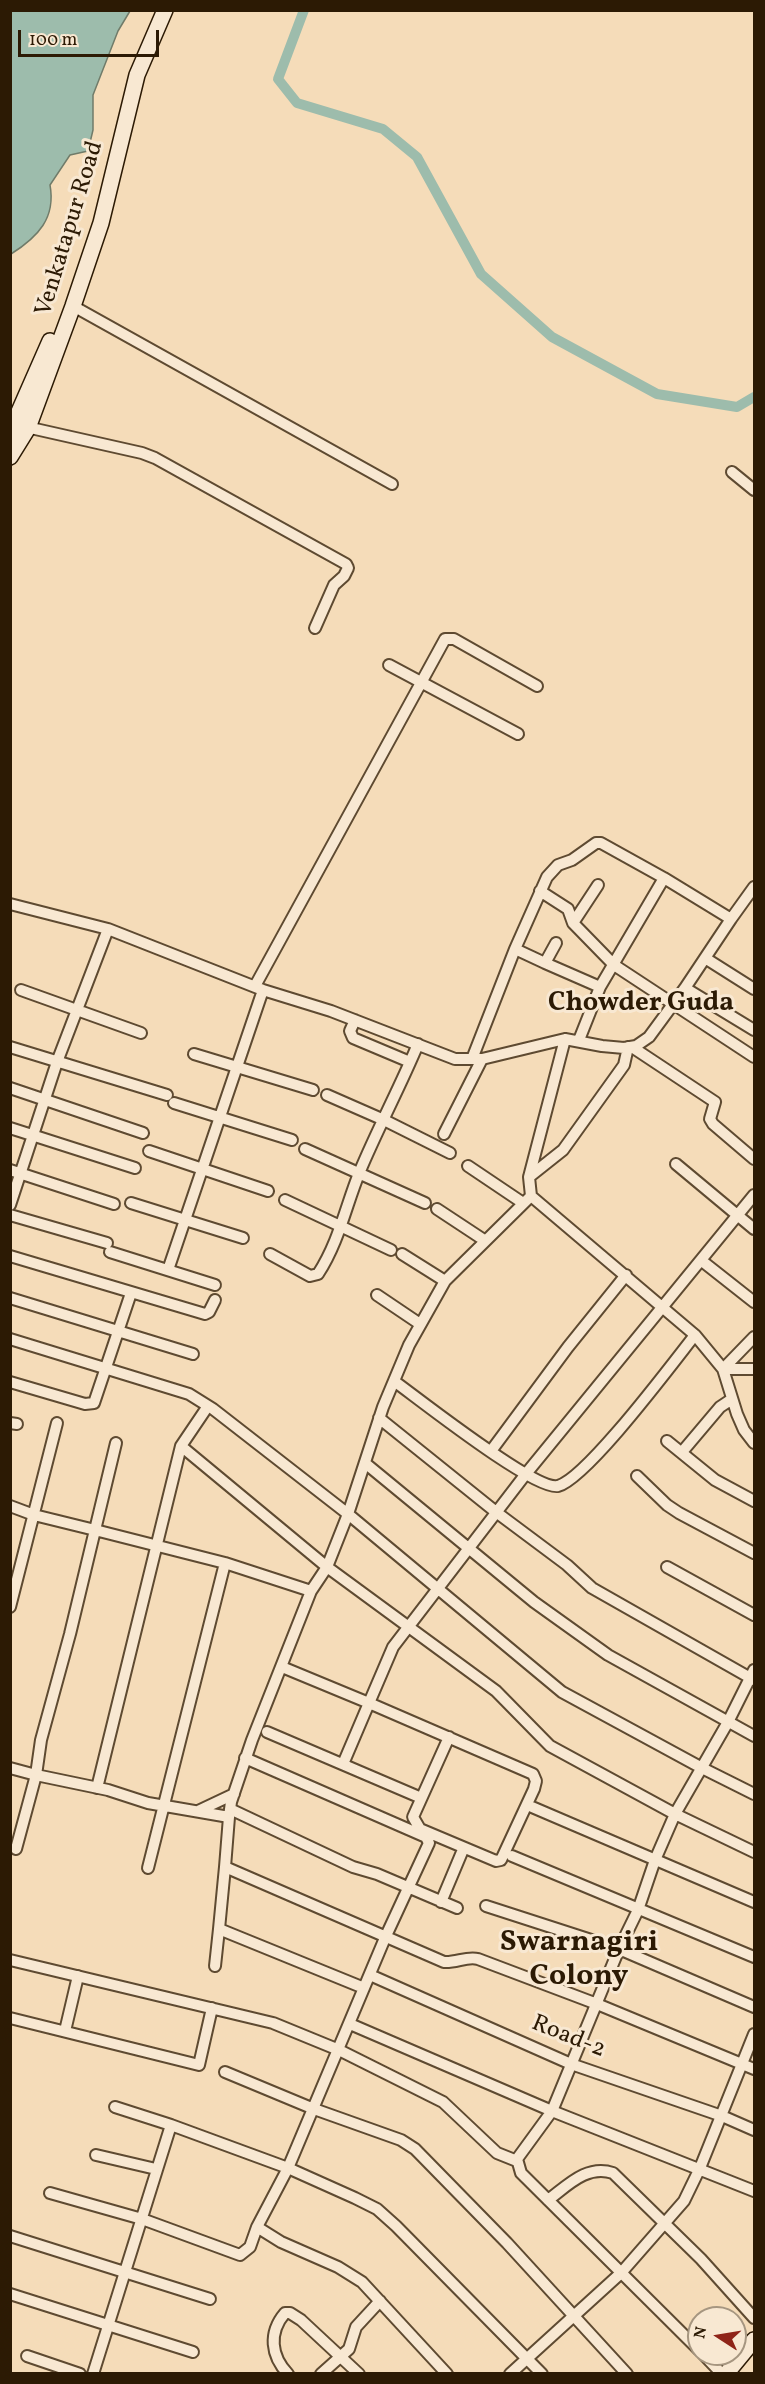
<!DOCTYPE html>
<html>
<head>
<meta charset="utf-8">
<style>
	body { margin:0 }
	#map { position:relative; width:765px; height:2384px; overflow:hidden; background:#f5dcb9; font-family:Vollkorn,serif }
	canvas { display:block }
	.frame { position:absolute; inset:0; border:12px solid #2c1a04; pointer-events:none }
	.north { position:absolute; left:687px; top:2306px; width:60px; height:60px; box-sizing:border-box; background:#f8e8d2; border:2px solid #a69680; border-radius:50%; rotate:282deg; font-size:16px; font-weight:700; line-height:24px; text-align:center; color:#2c1a04 }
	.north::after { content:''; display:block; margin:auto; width:21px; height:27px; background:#8f2418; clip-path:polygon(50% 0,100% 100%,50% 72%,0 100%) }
	.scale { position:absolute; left:18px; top:30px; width:141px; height:27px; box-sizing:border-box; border:3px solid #2c1a04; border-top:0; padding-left:8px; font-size:18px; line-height:21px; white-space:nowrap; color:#2c1a04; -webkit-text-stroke:4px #f8e8d2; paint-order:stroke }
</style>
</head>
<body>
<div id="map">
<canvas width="765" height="2384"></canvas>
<div class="frame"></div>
<div class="north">N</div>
<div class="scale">100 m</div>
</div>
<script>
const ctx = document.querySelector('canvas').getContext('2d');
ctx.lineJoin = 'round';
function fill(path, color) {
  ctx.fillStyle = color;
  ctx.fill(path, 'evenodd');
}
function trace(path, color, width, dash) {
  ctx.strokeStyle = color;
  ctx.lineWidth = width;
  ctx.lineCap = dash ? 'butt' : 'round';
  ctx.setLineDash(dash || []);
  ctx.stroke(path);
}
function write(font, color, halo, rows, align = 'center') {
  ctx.font = font + ' Vollkorn,serif';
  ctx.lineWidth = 6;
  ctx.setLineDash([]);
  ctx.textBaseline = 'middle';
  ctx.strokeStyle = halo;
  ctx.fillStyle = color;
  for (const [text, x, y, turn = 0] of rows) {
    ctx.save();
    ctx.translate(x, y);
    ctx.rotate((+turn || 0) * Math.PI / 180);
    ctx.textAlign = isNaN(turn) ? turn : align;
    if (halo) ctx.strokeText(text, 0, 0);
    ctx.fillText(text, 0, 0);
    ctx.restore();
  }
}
const water = new Path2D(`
	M11,10L130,11L118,31L93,95V130L88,151L70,155L50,185C56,218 38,237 11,254Z`);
const canal = new Path2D(`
	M304,10L278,79L297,103L383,129L417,157L481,274L552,337L657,394L737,407L754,397`);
const street = new Path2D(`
	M73,306L392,484
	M22,426L142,453L155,458L346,564L348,568L344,576L334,585L315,628
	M732,472L754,490
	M389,665L518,734
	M664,878L731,919
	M540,891L568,909L573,923L614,965L754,1057
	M10,904L108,929L263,990L331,1011L455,1059H482L565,1039L602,1046L624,1048L636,1046L649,1037L685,988L731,919L754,887
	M573,923L598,885
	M515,949L545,963L556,943
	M705,958L754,989
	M545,963L600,987
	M255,986L445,639H454L537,686
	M685,988L754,1030
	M21,990L141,1033
	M355,1020L350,1031L353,1038L410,1062
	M565,1039L529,1177L531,1196L695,1335L723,1369L737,1414L744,1430L754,1443
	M10,1047L167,1095
	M632,1047L715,1102L710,1119L713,1124L754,1159
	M194,1054L313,1090
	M472,1059L515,949L547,877L558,865L572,860L596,843H601L664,878L600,987L579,1040
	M10,1088L143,1133
	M327,1095L384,1120L450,1153
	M174,1103L292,1140
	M10,1128L135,1168
	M444,1134L482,1059
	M305,1149L425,1203
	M149,1151L268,1191
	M676,1164L754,1229
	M468,1166L523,1203
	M10,1170L114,1204
	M529,1177L563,1150L624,1065L628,1047
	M285,1200L391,1250
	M131,1203L243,1238
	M10,1205L57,1062L108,929
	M437,1209L484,1240
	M10,1215L107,1243
	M110,1252L215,1285
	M270,1254L310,1276L318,1274C339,1242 346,1205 360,1171C378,1128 400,1087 418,1044
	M402,1254L445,1281
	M10,1256L205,1314L209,1312L215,1300
	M702,1261L754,1302
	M168,1270L263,990
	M377,1295L420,1324
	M10,1298L193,1354
	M10,1339L189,1394L213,1409L348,1514L562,1692L702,1768L754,1794
	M723,1369L754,1337
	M723,1369H754
	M394,1381C419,1399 535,1491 558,1486C587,1478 672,1364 695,1335
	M10,1382L85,1404L94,1403L131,1293
	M379,1418L496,1512L567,1565L592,1588L754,1680
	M10,1423L17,1424
	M667,1441L715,1480L754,1501
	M116,1443L95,1530L225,1563L311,1591
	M181,1446L327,1567L496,1691L550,1746L675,1814L754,1852
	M491,1451L568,1347L626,1275
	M682,1452L720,1407L732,1399
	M365,1463L534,1602L608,1655L754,1736
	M637,1476L667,1505L679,1513L754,1553
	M10,1506L34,1515L95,1530L70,1634L41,1740L36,1775L108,1790L148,1803L229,1817L225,1867L444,1962C456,1963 467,1956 478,1959L597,2004L754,2069
	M667,1567L754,1615
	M10,1607L57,1423
	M282,1667L369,1703L343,1764
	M267,1732L419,1797
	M449,1737L413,1817L420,1829L496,1861L501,1860L534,1789L536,1781L533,1774L369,1703L393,1647L525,1475L754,1195
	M10,1768L36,1775L16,1849
	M97,1788L181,1446L208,1406
	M532,1807L754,1902
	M230,1809L353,1867L377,1874L457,1908
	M198,1811L234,1794
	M229,1817L231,1802L252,1740L311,1591L327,1567L348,1514L383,1407L409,1345L445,1281L531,1196
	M512,1856L754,1957
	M225,1867L219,1929L364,1988
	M148,1868L225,1563
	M441,1902L462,1852
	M486,1906L619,1949L754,2007
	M10,1960L273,2023L339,2050L443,2102L497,2153L517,2161
	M215,1966L219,1929
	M370,1975L571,2064L722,2116L754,2130
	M10,2018L199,2065L212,2008
	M350,2024L552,2111L754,2191
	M65,2031L78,1976
	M225,2072L314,2109L401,2140L415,2149L507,2243L627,2374
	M115,2107L171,2125
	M96,2155L156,2169
	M50,2193L142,2219L240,2255L250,2247L257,2227L288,2168L385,1938L429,1843L426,1837L245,1758
	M548,2200C567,2186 587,2164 613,2173L701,2259L754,2318
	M257,2227L281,2242L338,2267L362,2282L447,2374
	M10,2236L210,2299
	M10,2294L193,2352
	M699,2350L521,2173L517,2159L552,2111L619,1949L638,1910L655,1860L675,1814L728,1722L754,1670
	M703,2354L722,2374
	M27,2356L80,2374
	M93,2374L171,2125L288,2168L355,2198L377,2209L396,2226L542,2374
	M288,2374C271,2356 268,2333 285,2313H290L301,2320L359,2374
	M321,2374L349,2349L356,2327L380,2301
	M510,2374L621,2273L684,2201L700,2168L754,2034`);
const secondary = new Path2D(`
	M10,432L50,341
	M10,457L28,428L73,306L101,223L137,75L165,10
	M726,2374L754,2340`);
const streetNames = [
	["Venkatapur Road",71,229,-73],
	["Road-2",568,2038,22]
];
const quarterNames = [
	["Chowder Guda",641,1005]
];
const districtNames = [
	["Swarnagiri",579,1944],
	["Colony",579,1978]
];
fill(water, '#9dbcac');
trace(water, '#707b69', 1.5);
trace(canal, '#9dbcac', 10);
trace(street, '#5e4a31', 14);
trace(secondary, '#2c1a04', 18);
trace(street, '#f8e8d2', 10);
trace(secondary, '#f8e8d2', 15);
write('24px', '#2c1a04', '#f8e8d2', streetNames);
write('bold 27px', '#2c1a04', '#f8e8d2', quarterNames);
write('bold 30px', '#2c1a04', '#f8e8d2', districtNames);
</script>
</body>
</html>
